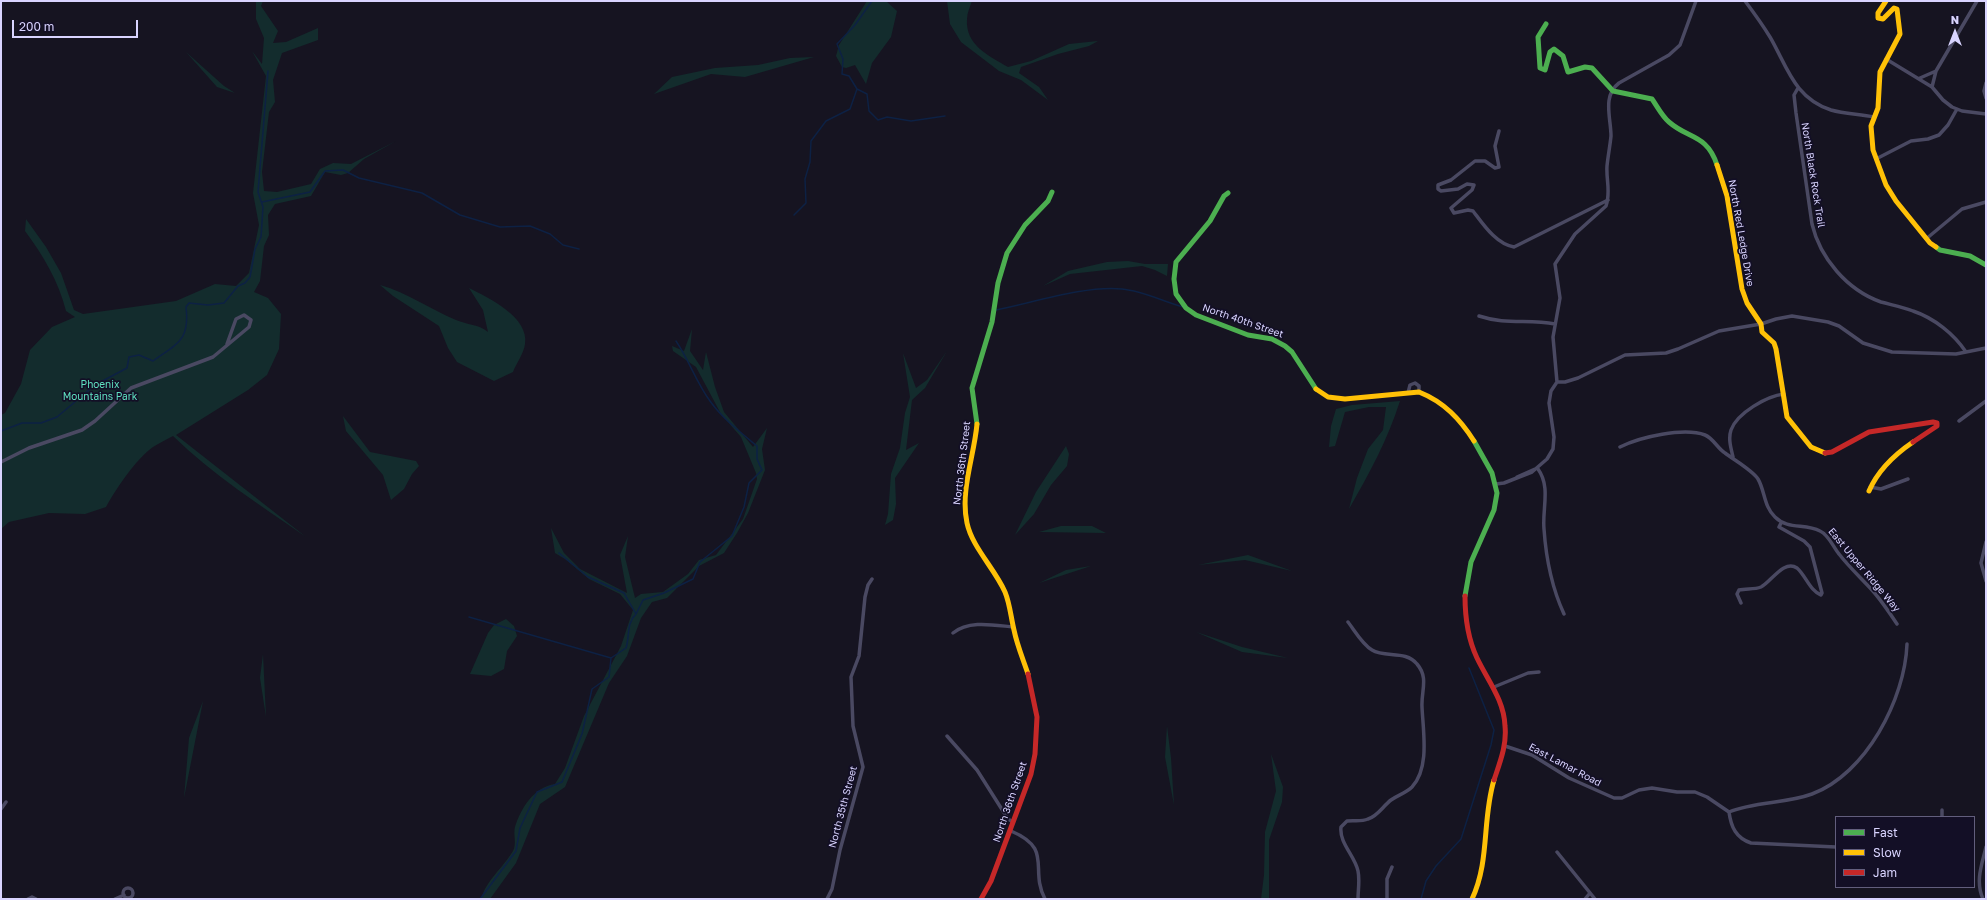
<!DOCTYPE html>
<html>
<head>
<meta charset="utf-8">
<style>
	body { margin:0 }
	#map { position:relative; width:1987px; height:900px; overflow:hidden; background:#161421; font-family:"Golos Text",sans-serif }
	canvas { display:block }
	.frame { position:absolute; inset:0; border:2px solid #d9d4ff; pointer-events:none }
	.legend { position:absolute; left:1835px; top:816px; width:140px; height:72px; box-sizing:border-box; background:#130f26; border:1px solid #625e7d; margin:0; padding:5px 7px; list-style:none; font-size:12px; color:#d9d4ff }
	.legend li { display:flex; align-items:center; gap:8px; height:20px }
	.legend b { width:20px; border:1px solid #625e7d }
	.north { position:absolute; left:1935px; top:12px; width:40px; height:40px; -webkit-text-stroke:3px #130f26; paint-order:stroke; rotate:0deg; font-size:11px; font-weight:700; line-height:16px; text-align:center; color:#d9d4ff }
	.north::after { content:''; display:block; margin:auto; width:14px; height:18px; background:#d9d4ff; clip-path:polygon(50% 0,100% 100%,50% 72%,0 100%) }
	.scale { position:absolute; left:12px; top:20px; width:126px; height:18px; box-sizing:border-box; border:2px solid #d9d4ff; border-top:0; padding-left:5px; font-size:12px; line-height:14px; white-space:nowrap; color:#d9d4ff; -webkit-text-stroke:3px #130f26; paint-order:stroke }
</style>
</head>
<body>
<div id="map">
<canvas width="1987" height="900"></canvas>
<div class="frame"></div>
<ul class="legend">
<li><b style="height:5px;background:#4caf50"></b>Fast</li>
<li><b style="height:5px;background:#ffc107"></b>Slow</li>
<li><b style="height:5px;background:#c62828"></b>Jam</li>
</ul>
<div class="north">N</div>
<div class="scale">200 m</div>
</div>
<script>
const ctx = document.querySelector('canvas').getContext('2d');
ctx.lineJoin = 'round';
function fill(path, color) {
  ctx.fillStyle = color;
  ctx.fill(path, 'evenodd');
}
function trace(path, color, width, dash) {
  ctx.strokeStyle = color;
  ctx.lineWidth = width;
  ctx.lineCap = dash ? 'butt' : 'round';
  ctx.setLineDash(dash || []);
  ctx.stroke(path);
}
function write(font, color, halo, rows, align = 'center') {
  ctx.font = font + ' "Golos Text",sans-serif';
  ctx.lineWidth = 3.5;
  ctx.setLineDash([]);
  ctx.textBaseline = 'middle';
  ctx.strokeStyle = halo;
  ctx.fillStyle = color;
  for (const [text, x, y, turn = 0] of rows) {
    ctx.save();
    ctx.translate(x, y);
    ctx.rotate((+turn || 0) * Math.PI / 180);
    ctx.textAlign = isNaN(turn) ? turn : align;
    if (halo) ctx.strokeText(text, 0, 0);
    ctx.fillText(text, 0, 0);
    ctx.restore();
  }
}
const green = new Path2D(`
	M256,1H263L261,6L278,31L273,43L286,42L318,28V40L282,53L273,80L275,102L269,112L262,172L264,191L277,192L311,184L320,169L333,163L351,164L396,141L364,159L348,173L341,175L325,172L311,196L275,204L268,215L269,235L264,246L260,281L254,292L268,298L281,314L279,349L267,375L248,390L176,435L306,537C260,505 213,475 173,436C166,440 159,443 153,447C136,459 116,489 106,507L85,514L49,513L9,522L1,529V415L5,413L21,384L30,350L52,327L75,317L66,311C59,282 43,255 25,231L26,219L46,247L61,273L74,310L83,314L176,301L215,284L236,286L249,273L259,225L253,193L266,76L252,51L262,64L264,38L256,19Z
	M867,1H886L897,11L891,37L872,63L866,84L855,65L846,68L842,67L836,56L839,45Z
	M947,1H972C970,7 967,13 967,19C965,45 989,56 1008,67L1031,61L1069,44L1098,41L1089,46L1058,54L1021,67L1019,73L1039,87L1048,100L1021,80L999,71L961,42L950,24Z
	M186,52L224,86L235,93L217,87Z
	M814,57L745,77L711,74L654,94L672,77L715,68L758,65L790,58Z
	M1128,261L1145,264H1168L1167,276L1155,270L1142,266L1070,274L1043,286L1068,271L1107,262Z
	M380,285C408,293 430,309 456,320C467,325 479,324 488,332L483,310L469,288C489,298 529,317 525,344C524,353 516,364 513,372L494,381L457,362L448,348L439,326L393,296Z
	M692,329L690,351L703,370L706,352L715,387L724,412L753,447L767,428L762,449L765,470L748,513L737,533L724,553L699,566L667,598L652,602L641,618L627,656L609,683L565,787L540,804L516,863L490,899H481C487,879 503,868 513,851C517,844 513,834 515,827C521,808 534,787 555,784L565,768L584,716L621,646L633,610L620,594L589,579L565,559L555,553L551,528L564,553L580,569L627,593L620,555L628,536L625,557L635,598L641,594L663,592L688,574L699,560L716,555L743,519L757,479L756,473L741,437L721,414L696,367L673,351L672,346L684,351Z
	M947,351L925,388L912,400L906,450L919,443L895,478L896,504L893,520L885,525L888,514L891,474L900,448L905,413L910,397L903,353L916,388L927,380Z
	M1400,401C1388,439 1369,474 1349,509L1357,478L1368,449L1383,430L1386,407H1369L1345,412L1335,446L1329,447L1331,426L1336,409L1352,405Z
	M343,416L370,452L416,461L419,466L412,474L404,489L391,500L383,475L346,431Z
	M1066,446L1069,454L1067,466L1051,485L1034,514L1015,535L1036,492Z
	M1061,526H1092L1106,533L1039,532Z
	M1248,555L1292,571L1245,560L1198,565Z
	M1091,566L1039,583L1066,570Z
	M506,619L514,626L517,636L507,651L504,669L491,676L470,674L488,633L494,625Z
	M1196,632L1242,647L1288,658L1242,652Z
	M263,654L266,717L260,678Z
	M203,701L184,798L189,738Z
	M1167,726L1171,758L1174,805L1165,757Z
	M1271,754L1283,787L1282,802L1269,840V899H1261L1264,875L1265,832L1276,791Z`);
const stream = new Path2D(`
	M857,89L867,94L869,111L878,120L887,117L911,121L945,116
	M262,202L310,192L325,171L343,170L359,178L422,193L460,215L500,227L530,226L550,234L563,245L579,249
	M794,215L806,203L805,179L810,162L811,141L826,121L850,109L857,89L849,76L842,74L843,59L837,44L855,25L872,1
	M996,310C1032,303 1086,285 1122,289C1143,291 1162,301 1183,307
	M1,431L22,423H41L57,417L95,385L127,368L129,357L139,355L153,361C178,343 190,340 186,307L189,303L208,305L224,303L238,286L245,283L250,277L255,249L261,237L263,207L258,192L268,71
	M636,614L643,600L664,593L693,579L700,562L732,536L744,507L749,483L762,470L757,459V446C740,432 722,418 710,401C696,382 689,360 676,341
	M469,617L611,658
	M480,899L516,851L520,828L537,792L562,782L582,734L592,689L609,677L611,658L626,648C630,635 626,624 636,614L624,593L588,577L559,553
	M1421,899L1426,881L1436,866L1461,839L1491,745L1494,730L1469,668`);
const street = new Path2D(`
	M1745,1C1754,13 1762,24 1770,37C1787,66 1794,98 1831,110C1845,114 1860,114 1874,117
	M1886,59L1932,87L1943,100L1952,107L1962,111L1986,114
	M1920,78L1936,71
	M1986,83L1984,91L1986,98
	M1932,87L1936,71L1977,1
	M1798,88L1794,95L1796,113L1812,224C1820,258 1847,290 1881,302C1892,305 1903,307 1913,311C1934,318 1954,334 1966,352
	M1499,131L1495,146L1499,167L1495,168L1485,161H1475L1451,180L1438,185V189L1441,191L1458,189L1467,184L1474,185L1472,190L1451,208L1454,213L1468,210L1473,211C1483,224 1496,244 1514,247L1608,200
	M1876,159L1911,141L1928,139L1939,135L1948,125L1957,109
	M1926,239L1962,209L1986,202
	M1479,316C1506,325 1528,319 1555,324
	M1557,382H1565L1578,378L1625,355L1666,353L1678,349L1719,331L1761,324L1776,319L1792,316L1828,322L1839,326L1863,343L1892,352L1956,354L1986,348
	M1408,393L1410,385L1415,383L1419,386V392
	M1959,421L1986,401
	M1620,447C1640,437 1684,427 1705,435C1713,438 1718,449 1725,453C1734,460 1752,470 1758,479C1765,491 1764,507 1775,517C1788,530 1805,523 1820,531C1829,535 1833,547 1839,554C1849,567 1861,578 1872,590C1881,600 1889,612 1897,624
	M1733,457C1731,448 1728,439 1731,430C1737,413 1767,396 1784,394
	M1,462L29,448L82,430L95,421L131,388L213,357L249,327L251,320L244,315L236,319L227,344
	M1538,469C1551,487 1542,509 1544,529C1546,558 1552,588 1564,614
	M1517,477L1535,469
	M1496,484L1504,483L1532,472L1547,459L1553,449L1554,437L1549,403L1551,391L1557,382L1553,337L1560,298L1555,264L1575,234L1606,206C1611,192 1606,180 1607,166C1608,156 1610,146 1611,136C1611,118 1602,96 1619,83L1669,55L1680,45L1696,1
	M1870,487L1881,489L1908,479
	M1986,542L1981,563L1986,581
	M1741,603L1737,594L1739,590C1746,588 1754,590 1761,587C1771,582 1784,559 1797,568C1806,576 1810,591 1821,595L1822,593L1810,547L1804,541L1779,527L1781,523
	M1348,622C1355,631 1362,644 1372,650C1385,658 1406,650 1417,664C1429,678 1421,691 1422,707C1423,731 1430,768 1412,787C1406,793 1398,795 1391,800C1383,806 1378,816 1368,819C1361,822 1354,820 1347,821L1341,827C1339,843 1355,856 1358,871C1360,880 1358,890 1358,899
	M953,633C969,620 993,625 1013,627
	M1494,687L1528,673L1539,672
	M947,736L977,770L1008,819L1013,822
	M1505,746L1532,755L1569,778L1614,798H1622L1639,790L1652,788L1677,792H1695L1707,797L1729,812
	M1,809L6,802
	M1729,812C1755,801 1785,804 1812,794C1866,774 1905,699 1907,644
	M1729,812C1731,827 1736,838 1751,843L1836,847
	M1942,817V810
	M1011,831C1054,849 1029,869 1045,899
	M1557,852L1595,899
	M123 893a5 5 0 1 1 10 0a5 5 0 1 1-10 0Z
	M28,899L32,897L36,899
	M115,899L124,895
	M827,899L832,889L840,850L863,767L853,726L851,677L859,656L865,597L868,585L872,579
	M1387,899V879L1392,867
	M1585,899L1590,893
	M1983,899C1975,881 1982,864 1986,847`);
const fast = new Path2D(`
	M1546,24L1538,37L1540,68L1545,70L1550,52L1554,49L1563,56L1568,72L1585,67L1592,68L1613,91L1652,99C1657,106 1662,116 1669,122C1688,139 1707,134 1717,165
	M1228,193L1224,196L1210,221L1176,262L1174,279L1176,294L1186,308L1196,315L1248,335L1272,339L1285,346L1292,352L1316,389
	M1936,247L1940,250L1970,256L1986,265
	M977,424L972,388L992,322L998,283L1007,253L1025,225L1048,201L1052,192
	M1465,596L1471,562L1494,510L1497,493L1492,473L1474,441`);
const slow = new Path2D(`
	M1886,1L1878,13V18L1883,19L1894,8L1897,9L1900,34L1880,72L1878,108L1871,126L1873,150L1886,185L1896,201L1930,243L1936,247
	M1717,165L1727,196L1742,289L1747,303L1761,324L1762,332L1774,343L1776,349L1787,417L1811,447L1825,453
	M1316,389L1328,397L1345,399L1419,392C1444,402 1460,419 1474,441
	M977,424C974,457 960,491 967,523C972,547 995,569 1005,592C1010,604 1011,618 1014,630C1017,645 1023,659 1028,674
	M1869,491C1878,470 1894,455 1913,442
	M1472,899C1490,861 1482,819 1494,780`);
const jam = new Path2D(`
	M1825,453L1832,452L1869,432L1933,422L1937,423V426L1913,442
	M1465,596C1465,617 1468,639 1477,658C1488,681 1504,700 1505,726C1507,745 1500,762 1494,780
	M981,899L991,881L1031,774L1035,754L1037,717L1028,674`);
const streetNames = [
	["North Black Rock Trail",1813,175,81],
	["North Red Ledge Drive",1741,233,80],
	["North 40th Street",1243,321,19],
	["North 36th Street",962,463,-83],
	["East Upper Ridge Way",1864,570,50],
	["East Lamar Road",1565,765,28],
	["North 36th Street",1010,802,-71],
	["North 35th Street",843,807,-75]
];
const parkNames = [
	["Phoenix",100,385],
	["Mountains Park",100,397]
];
fill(green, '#132c2d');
trace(stream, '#0d2144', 1.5);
trace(street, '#4a4962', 3.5);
trace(fast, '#4caf50', 5);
trace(slow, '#ffc107', 5);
trace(jam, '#c62828', 5);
write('10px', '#d9d4ff', '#130f26', streetNames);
write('10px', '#5fe0c0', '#130f26', parkNames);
</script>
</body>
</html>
